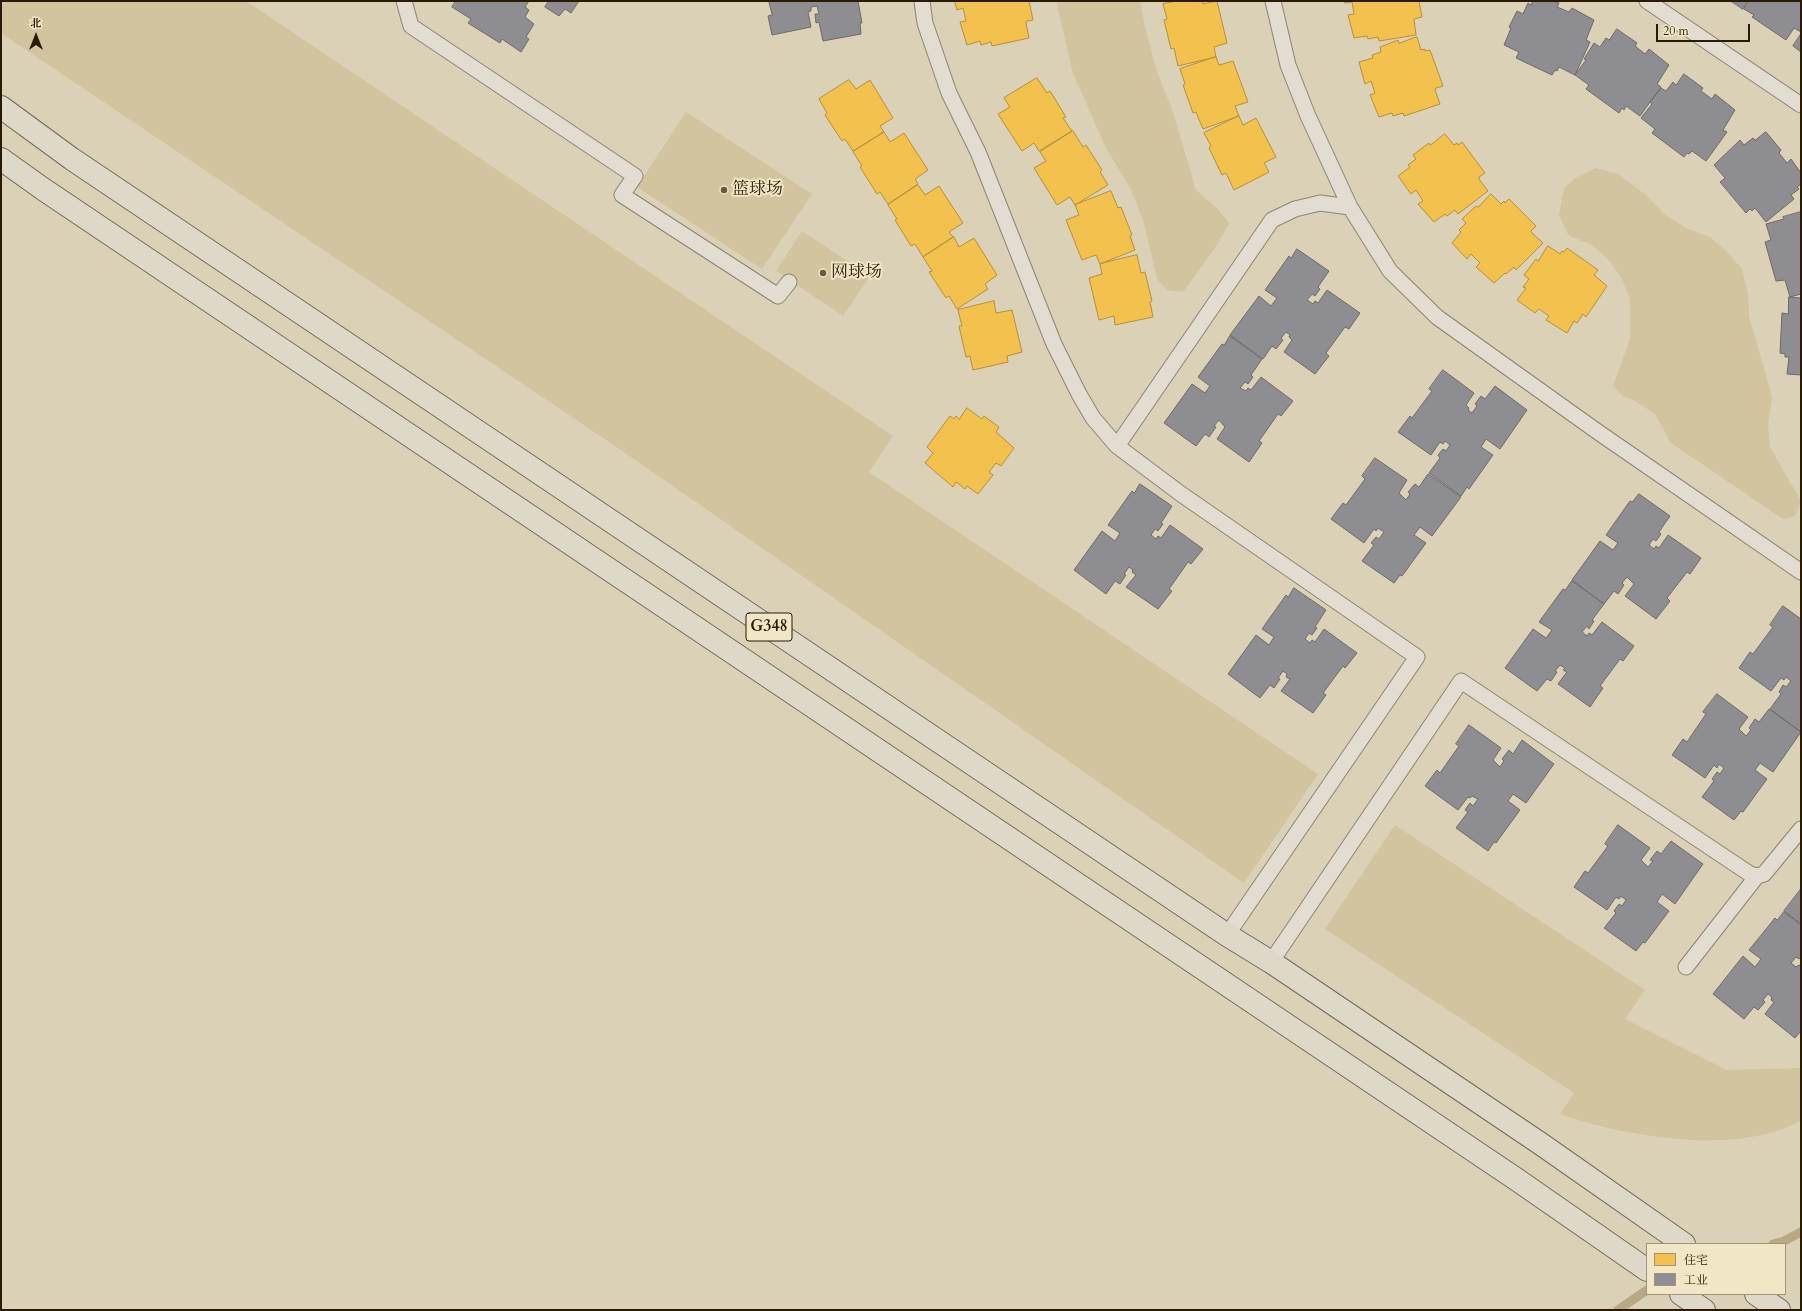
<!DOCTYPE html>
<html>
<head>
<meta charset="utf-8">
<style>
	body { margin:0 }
	#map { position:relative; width:1802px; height:1311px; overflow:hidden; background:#dbd1b6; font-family:Cardo,"Noto Serif SC",serif }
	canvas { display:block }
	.frame { position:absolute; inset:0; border:2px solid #2a1a03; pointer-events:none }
	.legend { position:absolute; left:1646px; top:1243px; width:140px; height:52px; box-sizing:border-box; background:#f1e6c6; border:1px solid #a19478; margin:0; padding:5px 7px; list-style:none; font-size:12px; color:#2a1a03 }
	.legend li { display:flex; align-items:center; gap:8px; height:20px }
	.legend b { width:20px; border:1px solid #a19478 }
	.north { position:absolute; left:16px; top:16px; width:40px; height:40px; -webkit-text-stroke:3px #f1e6c6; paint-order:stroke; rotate:0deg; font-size:11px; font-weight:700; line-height:16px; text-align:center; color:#2a1a03 }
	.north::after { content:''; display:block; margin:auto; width:14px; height:18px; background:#2a1a03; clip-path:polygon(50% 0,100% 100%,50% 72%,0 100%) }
	.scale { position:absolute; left:1656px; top:24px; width:94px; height:18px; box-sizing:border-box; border:2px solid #2a1a03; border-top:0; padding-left:5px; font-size:12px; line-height:14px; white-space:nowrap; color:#2a1a03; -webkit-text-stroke:3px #f1e6c6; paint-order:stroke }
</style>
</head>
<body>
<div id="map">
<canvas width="1802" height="1311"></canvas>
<div class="frame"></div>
<ul class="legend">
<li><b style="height:11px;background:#f2c14e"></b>住宅</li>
<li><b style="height:11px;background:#8d8d92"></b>工业</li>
</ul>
<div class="north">北</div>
<div class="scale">20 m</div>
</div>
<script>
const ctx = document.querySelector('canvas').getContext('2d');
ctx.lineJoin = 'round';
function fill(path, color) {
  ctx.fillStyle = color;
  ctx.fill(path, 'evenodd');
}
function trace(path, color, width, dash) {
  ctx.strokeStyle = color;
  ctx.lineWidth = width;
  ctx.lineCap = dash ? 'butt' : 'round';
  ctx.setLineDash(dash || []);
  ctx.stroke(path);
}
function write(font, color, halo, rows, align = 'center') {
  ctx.font = font + ' Cardo,"Noto Serif SC",serif';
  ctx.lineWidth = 4;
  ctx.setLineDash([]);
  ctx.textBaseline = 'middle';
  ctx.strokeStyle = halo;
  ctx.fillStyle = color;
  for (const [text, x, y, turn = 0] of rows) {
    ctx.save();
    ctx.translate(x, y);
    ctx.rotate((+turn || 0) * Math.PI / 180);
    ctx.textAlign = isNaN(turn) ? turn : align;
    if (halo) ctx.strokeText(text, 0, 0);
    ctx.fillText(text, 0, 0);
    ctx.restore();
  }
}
const green = new Path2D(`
	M1,1H246L893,436L869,472L1318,774L1244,883L621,450L1,33Z
	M1056,1H1141L1144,23L1157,72L1172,109L1196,190L1218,209L1229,223L1219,242L1183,292L1167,290L1157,279L1144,223L1132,192L1105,146L1073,73Z
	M686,112L812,194L762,269L637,187Z
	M1596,168L1618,174L1646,195L1664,214L1686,228L1710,237L1727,252L1742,269L1748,293L1749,316L1772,397L1768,426L1770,447L1801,501L1795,516L1783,519L1671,443L1655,414L1635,401L1623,396L1613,386L1630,339V298L1621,277L1607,258L1590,244L1572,237L1567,233L1559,215L1564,188L1575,178Z
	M802,231L870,276L843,316L776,271Z
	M1395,825L1645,990L1625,1019L1727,1070L1801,1068V1121C1737,1156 1626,1137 1560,1114L1574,1093L1325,929Z`);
const homes = new Path2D(`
	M956,1H1029L1033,20L1027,21L1026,23L1029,38L992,46L991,42L981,45L980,41L967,45L960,22L966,21L963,8L957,10L955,2Z
	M1177,1H1202L1203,4L1217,1L1227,43L1214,47L1216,57L1178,66L1174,48L1171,49L1164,20L1167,19L1163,4Z
	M1345,1H1419L1422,17L1414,19L1416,35L1379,41L1378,37L1368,39L1367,36L1354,38L1348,15L1354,14L1352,2L1345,3Z
	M1417,37L1421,50L1425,49V51L1430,50L1443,86L1436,88L1435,90L1440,104L1404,116L1403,113L1393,116L1392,113L1379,117L1370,95L1375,93L1371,81L1365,84L1359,62L1373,58L1372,55L1381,52L1380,47L1398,40L1399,43Z
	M1216,57L1219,65L1233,61L1248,102L1235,106L1239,116L1203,129L1196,112L1193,113L1183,85L1185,84L1180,69Z
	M1037,78L1047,93L1050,91L1066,117L1063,118L1072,131L1039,151L1034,143L1022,151L998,114L1010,107L1004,98Z
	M849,80L856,89L870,80L893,118L880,126L884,132L853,151L845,139L842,141L825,115L827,113L819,99Z
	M1239,116L1243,125L1256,118L1276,157L1264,163L1269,172L1234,190L1226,173L1222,175L1209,148L1211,146L1204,133Z
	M1073,131L1083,147L1086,145L1102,170L1100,172L1108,185L1075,205L1070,197L1057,205L1034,168L1046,161L1040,152Z
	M884,132L890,142L904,133L928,170L915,179L918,184L888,204L880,192L877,194L860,167L862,166L853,152Z
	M1445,134L1454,145L1457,143L1458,145L1462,142L1485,173L1479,177V179L1488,191L1458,214L1455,210L1447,216L1445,214L1434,222L1418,204L1423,201L1416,190L1411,194L1398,176L1410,167L1408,165L1416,159L1413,155L1429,143L1430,145Z
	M918,185L925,195L939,186L963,223L949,232L953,237L923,257L915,244L911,246L895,220L897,219L888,205Z
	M1111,191L1118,208L1121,207L1132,235L1130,236L1135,250L1100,264L1096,255L1082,260L1066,220L1079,215L1075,205Z
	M1491,194L1501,204L1504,201L1505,203L1509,199L1536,226L1531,231L1532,233L1543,243L1516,270L1514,267L1506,274L1505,273L1494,283L1476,267L1480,263L1471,254L1467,259L1452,243L1461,232L1459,230L1466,223L1462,219L1476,206L1478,207Z
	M954,237L959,247L974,238L997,275L985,284L988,289L957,309L949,296L946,298L929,272L932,271L923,257Z
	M1548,246L1560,254L1562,251L1564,252L1567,248L1598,270L1594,275L1607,286L1586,317L1583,314L1577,323L1574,321L1567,333L1546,320L1549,316L1539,309L1535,313L1517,300L1526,288L1523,287L1529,279L1524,275L1536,259L1538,261Z
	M1137,255L1141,273L1145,272L1152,301L1150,302L1153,317L1115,325L1114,316L1099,320L1089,278L1102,274L1100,264Z
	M994,301L996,313L1012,310L1022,352L1007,356L1008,362L973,370L970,356L966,357L959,326H962L958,310Z
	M967,408L982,419L984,416L999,427L996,432L1014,448L1001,466L996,463L989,472L993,475L978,494L967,486L965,489L956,482L953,487L925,463L933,453L927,447L950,416L954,419L956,416L959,419Z`);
const industry = new Path2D(`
	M456,1H529L525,7L529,10L525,17L534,24L526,37L529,39L521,52L502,39L500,43L468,23L471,19L452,7Z
	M549,1H579L571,13L565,9L559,16L545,7Z
	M769,1H858L862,23H860L861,34L823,41L819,22L816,23L815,14H819L817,6L811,7V11L808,12L811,27L772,35L768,16L772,15Z
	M1533,1H1554L1559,3L1557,7L1569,12L1572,8L1594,20L1586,40L1590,42L1575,75L1559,67L1557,71L1555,70L1552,75L1516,58L1519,52L1504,45L1511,28L1509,27L1517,11L1523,14L1528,3L1531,5Z
	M1731,1H1748L1743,9Z
	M1750,1H1801V32L1794,28L1786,40L1752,17L1754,15L1744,9Z
	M1617,29L1637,43L1635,46L1645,54L1649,49L1669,65L1657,84L1661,87L1640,116L1626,106L1624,110L1622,108L1619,113L1586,89L1589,85L1575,75L1586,60L1584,59L1594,43L1600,47L1606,38L1609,40Z
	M1801,34V52L1793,46Z
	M1684,74L1703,88L1701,91L1712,99L1715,94L1735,110L1723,130L1727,132L1706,161L1692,151L1689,154L1687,153L1684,157L1652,133L1655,129L1641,118L1652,104L1650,102L1661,88L1666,91L1673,82L1676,85Z
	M1766,132L1781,150L1779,153L1787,163L1791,159L1801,173V184L1797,187L1799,189L1791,195L1794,199L1766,222L1755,208L1752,211L1750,209L1746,213L1720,182L1725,178L1714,165L1740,140L1744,145L1753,138L1755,140Z
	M1801,212V294L1790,297L1785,280L1776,281L1765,242L1771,240L1766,224L1784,219L1783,217Z
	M1297,249L1329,271L1318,287L1320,289L1315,296L1312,294L1307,300L1313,304L1315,301L1318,303L1327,290L1360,313L1349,329L1345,327L1326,353L1329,356L1315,374L1284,352L1292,340L1289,337L1290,335L1286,332L1281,338L1283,340L1276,349L1272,346L1263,359L1230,335L1259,296L1271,306L1277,298L1265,290L1289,256L1291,258Z
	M1789,297L1801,298V375L1787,374L1789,357H1785V354L1780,353L1782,313L1788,314Z
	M1230,336L1262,359L1251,375L1253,377L1248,384L1245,382L1240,388L1246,391L1248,388L1251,390L1261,377L1293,401L1281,416L1278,414L1259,441L1262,443L1249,462L1217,439L1225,427L1219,420L1214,426L1216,427L1209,437L1205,434L1196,446L1164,423L1192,384L1205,393L1210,386L1198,377L1222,344L1224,345Z
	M1443,370L1474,393L1466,405L1469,408L1468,410L1472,413L1477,406L1475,404L1481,396L1485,399L1495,386L1527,410L1500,449L1486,439L1481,447L1493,455L1469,489L1467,487L1461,496L1429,473L1440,458L1438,455L1443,449L1446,451L1450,445L1445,441L1443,444L1440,442L1431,455L1398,432L1410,416L1412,418L1432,391L1429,389Z
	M1375,458L1407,480L1399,493L1406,500L1410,494L1408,492L1415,484L1419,487L1428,474L1461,497L1432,536L1420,527L1414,535L1426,543L1402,576L1400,575L1394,583L1362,561L1374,545L1371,543L1376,537L1379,539L1384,532L1378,528L1376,531L1374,529L1364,543L1331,519L1343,503L1346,505L1365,479L1362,476Z
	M1140,484L1172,506L1161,523L1163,524L1158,531L1155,529L1151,535L1156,539L1158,536L1161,538L1170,525L1203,549L1191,564L1188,562L1169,589L1172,591L1158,609L1126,587L1136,575L1132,572L1133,570L1129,567L1124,574L1126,575L1120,584L1115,581L1106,594L1074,570L1102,531L1115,541L1120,533L1108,525L1132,491L1134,493Z
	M1639,494L1670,516L1659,532L1661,534L1656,541L1653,539L1649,545L1654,549L1656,546L1659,548L1668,535L1701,558L1690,574L1687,572L1667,598L1670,601L1656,619L1625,596L1634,584L1627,577L1622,583L1624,585L1618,594L1614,591L1604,604L1572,580L1600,541L1613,550L1618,543L1606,535L1630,501L1632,502Z
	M1572,581L1604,604L1592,620L1594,621L1589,629L1587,626L1582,632L1587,636L1589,633L1592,635L1602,622L1634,646L1623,661L1620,659L1600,686L1603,688L1590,707L1558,684L1567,672L1563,670L1565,668L1560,665L1555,671L1557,672L1551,681L1547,679L1537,691L1505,668L1533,629L1546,638L1552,630L1539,622L1563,589L1565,590Z
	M1294,588L1326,610L1315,627L1317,628L1312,635L1309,633L1305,639L1310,643L1312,640L1315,642L1324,629L1357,653L1345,668L1343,666L1323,693L1326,695L1313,713L1281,691L1290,679L1286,677L1287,674L1283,671L1278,678L1280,679L1274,688L1270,685L1260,698L1228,674L1256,635L1269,645L1274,637L1262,629L1286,595L1288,597Z
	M1783,606L1801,619V732L1770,709L1781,694L1779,692L1783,685L1786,687L1791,681L1786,677L1784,680L1781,678L1771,691L1739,668L1750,652L1753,654L1773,627L1770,625Z
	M1717,694L1748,717L1739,729L1746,736L1751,730L1749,728L1755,719L1759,722L1769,709L1801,732L1773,772L1760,763L1755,770L1767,779L1743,812L1741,811L1734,820L1702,797L1714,781L1712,779L1717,772L1720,774L1724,768L1719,764L1717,768L1714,765L1705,778L1672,755L1683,739L1687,742L1706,714L1703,712Z
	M1469,725L1501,748L1493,760L1500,767L1504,761L1502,759L1509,750L1513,754L1522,740L1554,764L1526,803L1513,794L1508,801L1520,810L1496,843L1494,842L1488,851L1456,828L1468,812L1465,810L1470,803L1473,806L1478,799L1472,796L1470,798L1468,797L1458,810L1425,786L1437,770L1440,773L1459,746L1456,744Z
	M1618,825L1650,848L1641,860L1648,867L1653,861L1650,860L1657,851L1661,854L1671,841L1703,864L1675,904L1662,894L1657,902L1669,911L1645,943L1643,942L1636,951L1604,928L1616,913L1614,911L1619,904L1622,906L1626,900L1621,896L1619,899L1616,897L1607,910L1574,887L1585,871L1588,873L1608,846L1605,844Z
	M1801,889V924L1784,911Z
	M1784,912L1801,925V957L1799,959L1796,957L1791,963L1796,967L1799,965L1801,966V1031L1795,1038L1765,1014L1774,1002L1771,1000L1772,997L1768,994L1763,1000L1765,1002L1758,1010L1754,1007L1744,1019L1713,994L1743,956L1755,967L1761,959L1749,950L1775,918L1777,920Z`);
const stream = new Path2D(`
	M1773,1244L1784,1241L1801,1232
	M1618,1310L1647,1290`);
const service = new Path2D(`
	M404,1L411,26L635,176L622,195L778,296L789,282
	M922,1L925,23L949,93L978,152L1054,344L1079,394L1093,418L1117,446L1181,494L1417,657L1227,935
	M1273,1L1288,65L1308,116L1350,207L1390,271L1437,317L1598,432L1801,572
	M1647,1L1801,105
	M1117,446L1272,220L1295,209L1320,203L1350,207
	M1271,962L1461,681L1750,874L1757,876L1764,874L1801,829
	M1686,967L1757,876`);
const trunk = new Path2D(`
	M1,107L72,159L1227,935L1271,962L1541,1144L1684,1244
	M1,159L43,189L1516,1179L1647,1270
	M1681,1294L1704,1310
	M1756,1294L1779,1310`);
const markers = [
	[724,190,4,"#685a42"],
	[823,273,4,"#685a42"]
];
const shields = [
	[769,627,46]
];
const shieldNames = [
	["G348",769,627]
];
const poiNames = [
	["篮球场",732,190],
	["网球场",831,273]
];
fill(green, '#d1c49e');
fill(homes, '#f2c14e');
trace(homes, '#b68f38', 1);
fill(industry, '#8d8d92');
trace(industry, '#6f6a67', 1);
trace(stream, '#b8a984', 9);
trace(service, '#8c8472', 17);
trace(trunk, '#726b5b', 24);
trace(service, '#e2ddd0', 15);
trace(trunk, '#ddd8c8', 22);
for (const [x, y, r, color] of markers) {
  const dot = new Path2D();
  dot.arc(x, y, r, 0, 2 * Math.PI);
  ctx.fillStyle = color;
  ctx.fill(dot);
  trace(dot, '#f1e6c6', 1.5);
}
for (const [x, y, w] of shields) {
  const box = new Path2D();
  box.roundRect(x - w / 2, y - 14, w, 28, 3);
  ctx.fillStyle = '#f1e6c6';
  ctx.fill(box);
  trace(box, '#2a1a03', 1);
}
write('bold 16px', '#2a1a03', null, shieldNames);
write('17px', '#2a1a03', '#f1e6c6', poiNames, 'left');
</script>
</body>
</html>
